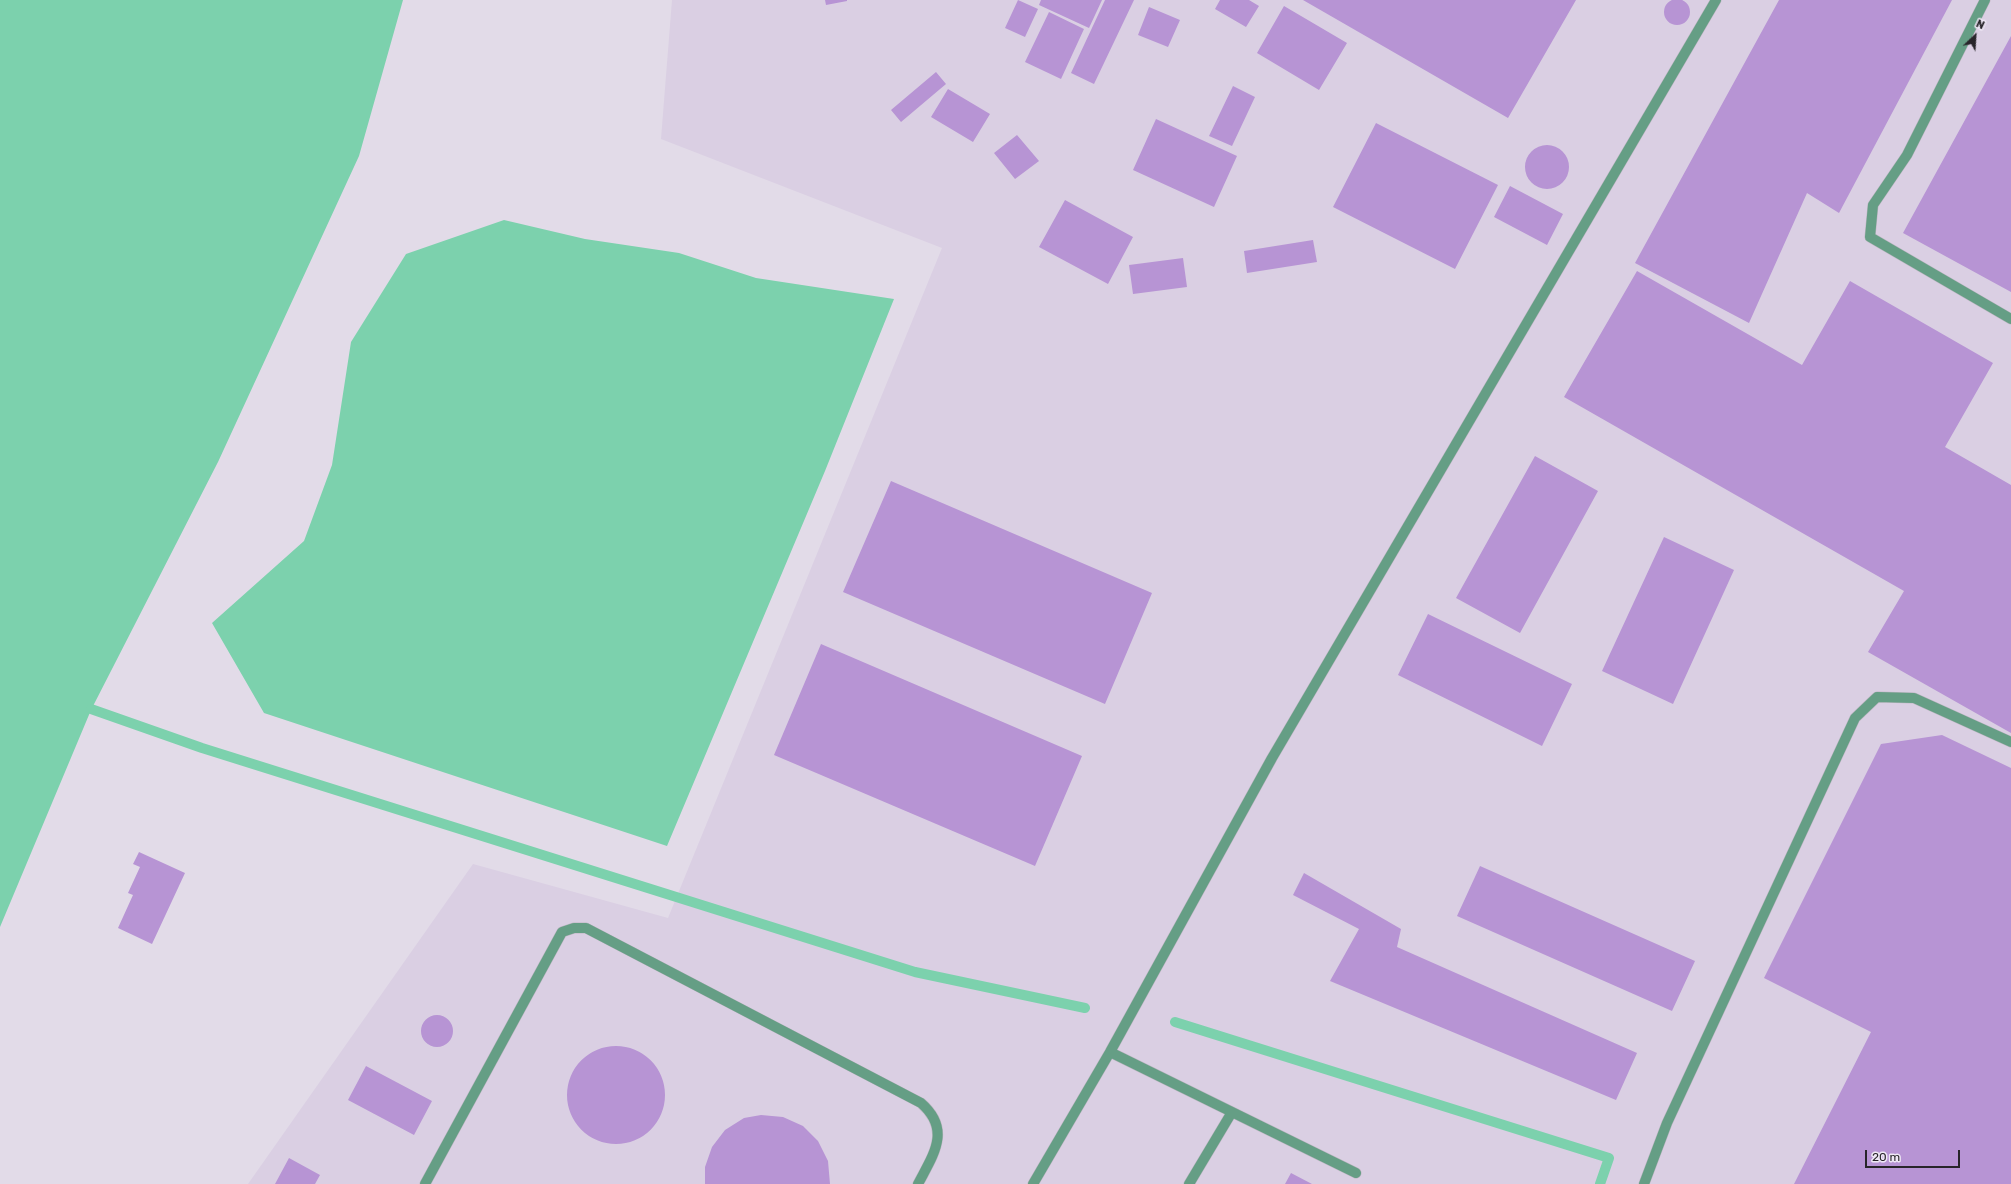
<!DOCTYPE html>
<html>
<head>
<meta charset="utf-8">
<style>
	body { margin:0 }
	#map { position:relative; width:2011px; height:1184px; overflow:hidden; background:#e2dbe8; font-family:Rubik,sans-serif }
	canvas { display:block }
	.north { position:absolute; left:1955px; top:16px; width:40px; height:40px; -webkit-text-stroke:3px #efe8f6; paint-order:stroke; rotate:25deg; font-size:11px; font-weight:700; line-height:16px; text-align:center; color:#28252a }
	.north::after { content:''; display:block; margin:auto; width:14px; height:18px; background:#28252a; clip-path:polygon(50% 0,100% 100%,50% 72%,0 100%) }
	.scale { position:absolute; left:1865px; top:1150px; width:95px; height:18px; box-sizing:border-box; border:2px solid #28252a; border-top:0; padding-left:5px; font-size:12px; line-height:14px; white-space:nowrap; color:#28252a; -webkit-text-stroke:3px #efe8f6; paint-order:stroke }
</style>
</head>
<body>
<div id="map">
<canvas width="2011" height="1184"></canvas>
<div class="north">N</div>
<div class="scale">20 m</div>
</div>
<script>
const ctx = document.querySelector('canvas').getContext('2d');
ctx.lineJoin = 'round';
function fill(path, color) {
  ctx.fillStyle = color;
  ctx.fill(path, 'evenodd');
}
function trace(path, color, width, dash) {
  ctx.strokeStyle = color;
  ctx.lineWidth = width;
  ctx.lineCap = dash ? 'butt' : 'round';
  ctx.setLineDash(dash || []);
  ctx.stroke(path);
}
const built = new Path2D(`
	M672,0H2011V1184H248L473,864L668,918L942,248L661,139Z`);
const water = new Path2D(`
	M0,0H403L359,156L218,462L91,710L0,927Z
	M504,220L585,239L679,253L756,278L894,299L825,471L667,846L264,713L212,623L304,541L332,465L351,342L406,254Z`);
const stream = new Path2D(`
	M91,709L202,748L915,972L1085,1008
	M1175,1022L1609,1158L1600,1184`);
const building = new Path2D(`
	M1664 12a13 13 0 1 1 26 0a13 13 0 1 1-26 0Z
	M825,0H847V1L826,5Z
	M1018,0L1038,9L1025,37L1005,28Z
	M1041,0H1102L1089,28L1039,5Z
	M1105,0H1134L1094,84L1071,73Z
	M1220,0H1249L1259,6L1246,27L1215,9Z
	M1303,0H1576L1508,118Z
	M1779,0H1952L1839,213L1807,193L1749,323L1635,263Z
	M1284,6L1347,43L1319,90L1257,53Z
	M1149,7L1180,20L1168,47L1138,35Z
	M1049,12L1084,29L1061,79L1025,62Z
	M2011,36V292L1903,233Z
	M936,72L946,84L901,122L891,110Z
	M1233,86L1255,97L1232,146L1209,136Z
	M948,89L990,114L973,142L931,117Z
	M1156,119L1237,156L1214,207L1133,170Z
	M1376,123L1498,185L1455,269L1333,207Z
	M1017,135L1039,161L1015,179L994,153Z
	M1525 167a22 22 0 1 1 44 0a22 22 0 1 1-44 0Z
	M1510,186L1563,214L1547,245L1494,217Z
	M1065,200L1133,237L1108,284L1039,247Z
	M1313,240L1317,262L1247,273L1244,251Z
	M1183,258L1187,287L1133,294L1129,265Z
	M1637,271L1802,365L1850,281L1993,363L1945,447L2011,485V733L1868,652L1904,591L1564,397Z
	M1535,456L1598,491L1520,633L1456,598Z
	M891,481L1152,593L1105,704L843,592Z
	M1664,537L1734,570L1673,704L1602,671Z
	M1428,614L1572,684L1542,746L1398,675Z
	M821,644L1082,756L1035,866L774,755Z
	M1942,735L2011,768V1184H1794L1871,1032L1764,978L1881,744Z
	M139,852L185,873L152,944L118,928L133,895L128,893L140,867L133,864Z
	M1480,866L1695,961L1672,1011L1457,916Z
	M1304,873L1401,929L1397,947L1637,1053L1616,1100L1330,981L1359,929L1293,895Z
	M421 1031a16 16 0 1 1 32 0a16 16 0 1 1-32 0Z
	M567 1095a49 49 0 1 1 98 0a49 49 0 1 1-98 0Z
	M366,1066L432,1101L414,1135L348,1100Z
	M761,1115L783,1117L803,1126L818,1141L828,1161L830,1184H705V1167L712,1147L725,1130L744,1118Z
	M289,1158L320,1175L315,1184H275Z
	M1291,1173L1312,1184H1285Z`);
const minor = new Path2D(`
	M1985,0L1907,155L1873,205L1870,237L2011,319
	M1110,1052L1356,1173
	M425,1184L562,932L574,928H586L921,1103C952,1130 933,1155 918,1184
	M1033,1184L1110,1052L1272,758L1716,0
	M1189,1184L1232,1112
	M1644,1184L1667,1123L1855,718L1877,697L1914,698L2011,742`);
fill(built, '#dacfe3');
fill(water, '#7cd1ad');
trace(stream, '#7cd1ad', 10);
fill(building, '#b794d4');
trace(minor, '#bdb7c2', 11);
trace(minor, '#659e85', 10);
</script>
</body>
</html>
